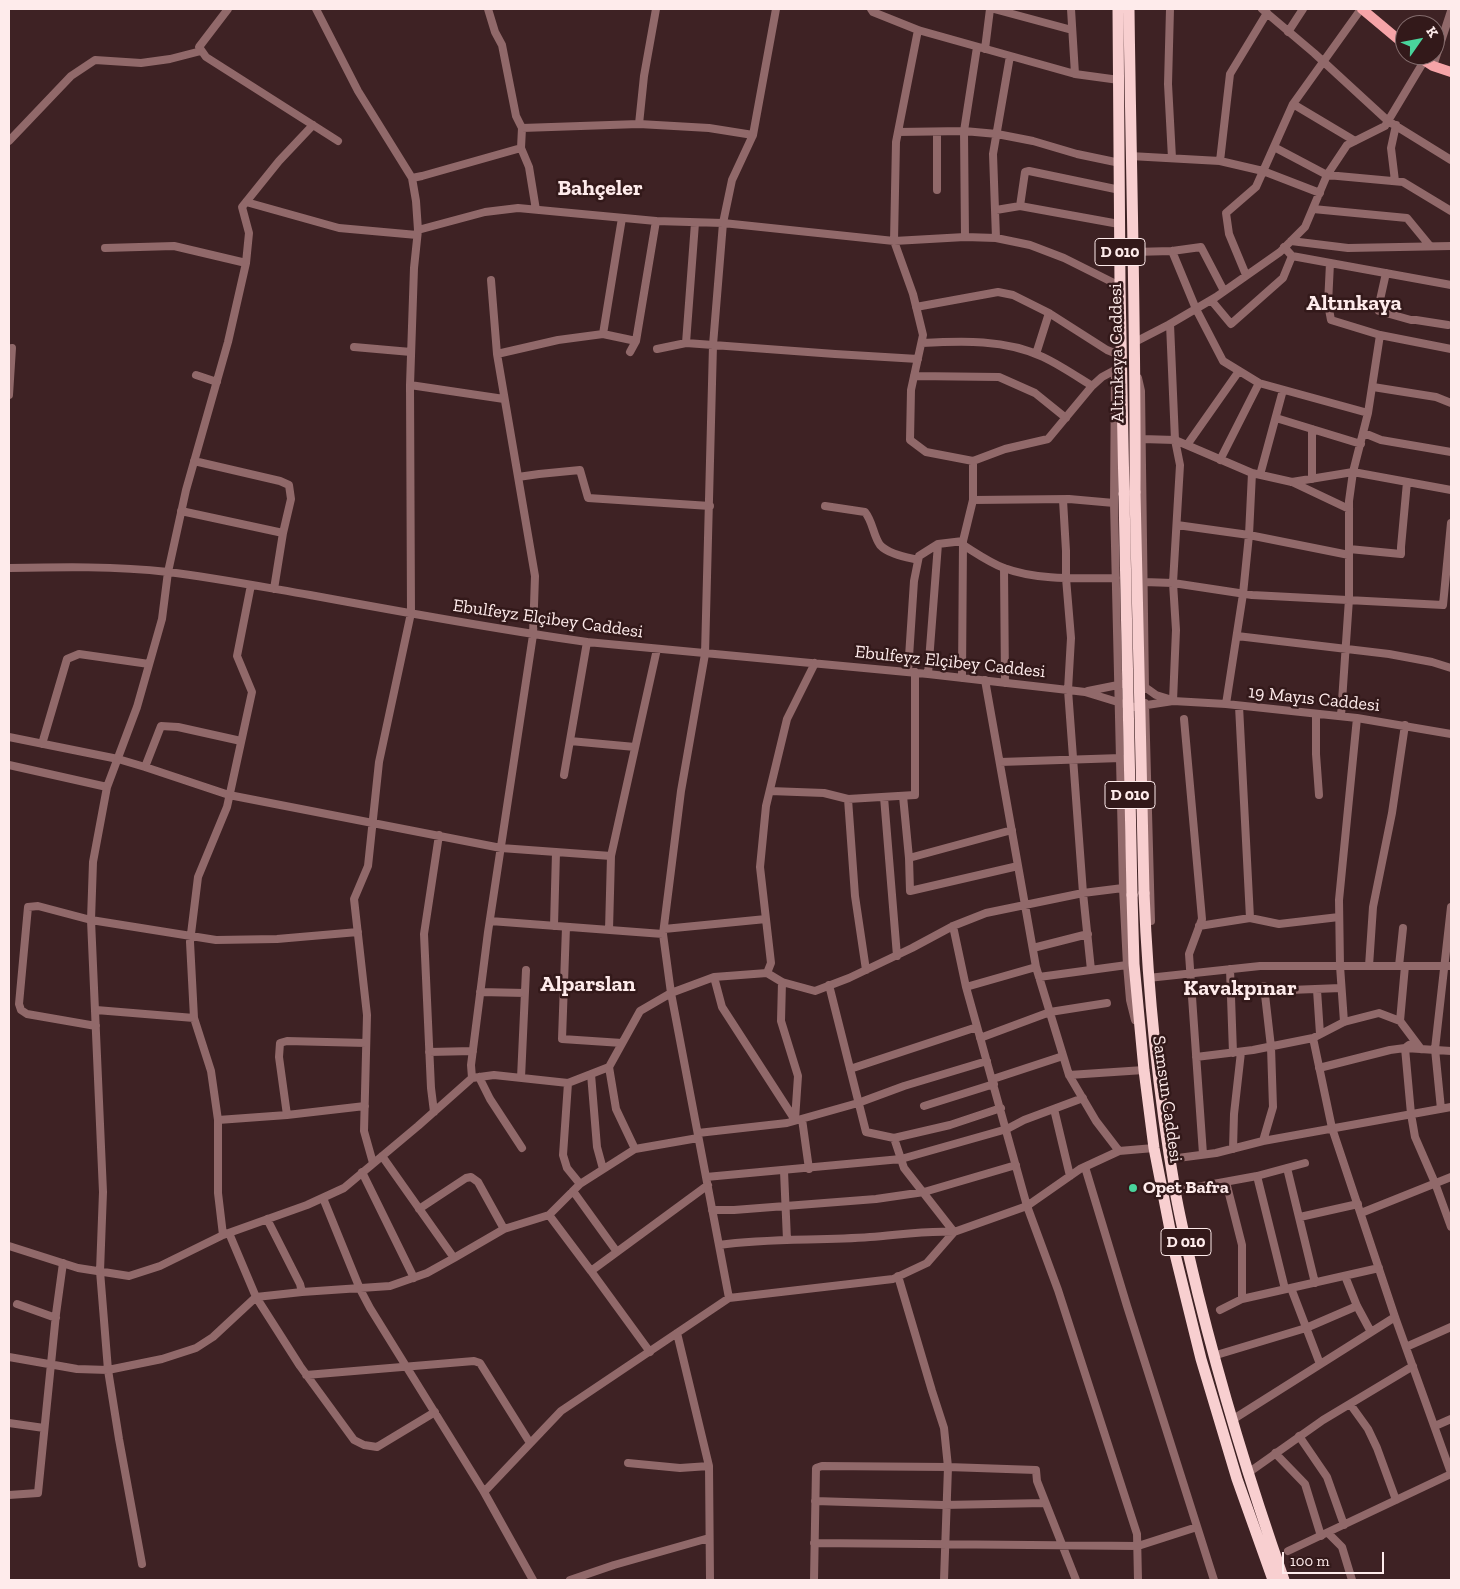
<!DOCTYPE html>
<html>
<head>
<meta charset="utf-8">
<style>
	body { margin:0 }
	#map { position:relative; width:1460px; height:1589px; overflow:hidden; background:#3e2224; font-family:"Zilla Slab",serif }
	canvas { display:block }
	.frame { position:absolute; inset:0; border:10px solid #feebeb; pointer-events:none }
	.north { position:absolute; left:1395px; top:15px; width:50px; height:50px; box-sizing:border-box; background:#33191a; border:1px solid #846d6e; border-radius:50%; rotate:57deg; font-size:14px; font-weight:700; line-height:20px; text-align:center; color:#feebeb }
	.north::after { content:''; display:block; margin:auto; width:18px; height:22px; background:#49d49c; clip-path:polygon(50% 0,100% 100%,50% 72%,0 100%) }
	.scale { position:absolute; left:1282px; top:1552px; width:102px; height:22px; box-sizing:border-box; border:2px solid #feebeb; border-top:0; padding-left:6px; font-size:15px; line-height:18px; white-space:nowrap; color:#feebeb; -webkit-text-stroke:4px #33191a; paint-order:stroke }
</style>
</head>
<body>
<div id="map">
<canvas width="1460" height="1589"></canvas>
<div class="frame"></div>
<div class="north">K</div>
<div class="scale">100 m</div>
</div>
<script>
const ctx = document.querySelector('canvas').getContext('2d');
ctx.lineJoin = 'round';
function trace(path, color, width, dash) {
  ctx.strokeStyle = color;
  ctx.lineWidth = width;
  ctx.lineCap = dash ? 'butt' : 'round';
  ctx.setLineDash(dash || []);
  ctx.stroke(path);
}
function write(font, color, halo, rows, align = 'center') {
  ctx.font = font + ' "Zilla Slab",serif';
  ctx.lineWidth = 5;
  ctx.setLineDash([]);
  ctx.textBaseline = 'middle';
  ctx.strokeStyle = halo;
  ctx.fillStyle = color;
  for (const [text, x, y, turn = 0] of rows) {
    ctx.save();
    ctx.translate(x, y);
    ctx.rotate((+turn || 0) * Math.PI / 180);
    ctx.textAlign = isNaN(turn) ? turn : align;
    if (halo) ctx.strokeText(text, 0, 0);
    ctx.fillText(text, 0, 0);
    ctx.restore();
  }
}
const minor = new Path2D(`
	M228,9L199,47L206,57L338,141
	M316,9L358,91L412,178L416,201L418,230L414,268L410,385L411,613L379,762L368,866L354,899L367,1015L364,1131L373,1163
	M488,9L495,32L502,45L516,116L522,128L521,148L529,167L536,210
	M871,9L873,12L918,30L1075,74L1119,80
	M994,9L1072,30
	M1071,9L1075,74
	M1170,9L1168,84L1172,158
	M1262,9L1314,53L1388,121L1451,160
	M918,30L896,142L894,241L913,294L923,335L911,390L910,440L926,452L973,461L1005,449L1048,439L1092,386L1102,377L1115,370
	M1288,32L1303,9
	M985,49L990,9
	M1433,66L1451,11
	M1293,104L1355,141
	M639,124L644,76L656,9
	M522,128L639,124L709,128L753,135
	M898,132L964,131L997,134L1033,141L1077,154L1120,163
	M9,141L71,76L95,60L141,63L170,59L201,51
	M1274,147L1327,175L1403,182L1451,211
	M1130,156L1220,161L1263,171L1320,193
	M1220,161L1230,74L1267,13
	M412,178L422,176L521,148
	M1395,181L1391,148L1396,125
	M937,190V132
	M246,202L339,228L417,235
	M1020,206L1025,172L1029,171L1120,190
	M1313,209L1407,218L1430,246
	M996,210L1020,206L1119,224
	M418,230L485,212L518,208L656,221L723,223L894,241L965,237L996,238L1030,245L1064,258L1120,286
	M965,237L964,131L977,47
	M996,238L993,154L1010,56
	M1291,241L1348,248L1451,246
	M1284,247L1292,256L1451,285
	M105,248L174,246L246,263
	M1172,251L1196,309L1223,361L1259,383L1368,413
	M1133,252L1172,251L1201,247L1224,291
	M1330,263L1328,304L1331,320L1380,335L1451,349
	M1386,273L1380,300L1379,311L1411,320H1416L1448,325
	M1246,275L1229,234L1226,213L1256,187L1293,104L1361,9
	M1211,300L1231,324L1283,278L1292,256
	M916,307L998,292L1013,295L1049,313L1107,350L1122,356L1115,370L1114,503L1123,888L1127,965L1130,1000L1135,1020
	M1170,324L1175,440L1180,465L1173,583L1176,630L1173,701
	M603,334L622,218
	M1135,342L1170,324L1216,297L1280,252L1305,227L1327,175L1347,145L1385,126L1424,61
	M686,343L835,354L918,359
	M922,343C961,341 1006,339 1043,357C1060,365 1076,376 1092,386
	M354,347L411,352
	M657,349L686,343L695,223
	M630,352L636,341L656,221
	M497,354L558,340L603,334L636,341
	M1036,354L1049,313
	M196,375L217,382
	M914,376L999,377L1035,393L1066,418
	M1138,378L1141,391L1145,689
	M410,385L504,399
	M1373,387L1436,397L1451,403
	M9,395L12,348
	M1276,418L1361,444
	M1364,433L1381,440L1451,452
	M1142,439L1175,440L1252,473L1292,482L1349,509
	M1187,445L1239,371
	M1220,460L1259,383
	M194,461L280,481L289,485L291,499L283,533L274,589
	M1260,475L1283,390
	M518,477L539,474L580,470L588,498L710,506
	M1312,479V429
	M1292,482L1353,472L1451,490
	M973,500L1069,499L1114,503
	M1063,500L1066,551V578L1071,638L1068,690L1083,893L1091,970
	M825,506L865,512C873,522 873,535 880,545C888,554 906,557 918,560
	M181,511L283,533
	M1177,525L1249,535L1349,555
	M963,545C976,553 990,563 1004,568C1039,581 1080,578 1116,578
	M1349,549L1401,554V547L1407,482
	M9,568C62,567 115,566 168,572C216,578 263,587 310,595C402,612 494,629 587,642L928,674L1068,690L1085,692L1134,707L1173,701L1226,704L1357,718L1451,734
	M1004,568L1005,683
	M1144,582L1173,583L1252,595L1443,605L1451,523
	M1237,636L1389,654L1432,662L1451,668
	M908,672L914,581L919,556L938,544L963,541
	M928,674L938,544
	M962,678L963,541L973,500V461
	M985,680L1036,967L1069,1075L1096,1121L1119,1151
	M1142,685L1156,695L1169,699
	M1088,691L1123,684
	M1145,703L1151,921
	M1226,704L1243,594L1249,535L1252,473
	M1239,706L1250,918
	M1316,714V754L1319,795
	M1341,716L1349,599V501L1353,472L1368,413L1380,335
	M1184,719L1202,919L1189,954L1203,1154
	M9,737L118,759L145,767L161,726L178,727L241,741
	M570,741L635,747
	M42,744L67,659L79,654L149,664
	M1000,762L1121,758
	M9,765L107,787
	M145,767L229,795L501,848L611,856
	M564,775L587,642
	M770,791L824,793L848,799
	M903,796L909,858L1012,830
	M884,797L897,956
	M909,858L910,891L1018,866
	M490,921L663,934
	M554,926L556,852
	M953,926L966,987L1027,1206L1058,1290L1137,1534L1138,1580
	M1199,926L1250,918L1279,924L1339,917
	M566,927L562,1039L622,1043
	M664,929L766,919
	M609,930L611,856L657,649
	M1033,948L1088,934
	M1369,966L1373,907L1392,813L1405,725
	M1399,966L1403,928
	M1230,969L1233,1053
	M866,970L855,896L848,799L915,795V672
	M767,973L771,963L760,867L766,806L787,719L815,663
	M714,977L722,1007L795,1120
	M1039,977L1127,965
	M1148,978L1260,966H1451
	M782,982L781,1021L798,1076L795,1120
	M829,985L866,1132L894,1138L950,1125L1001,1108
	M966,987L1036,967
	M1317,990L1320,1034
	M1264,991L1341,988
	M480,992L525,993
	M96,1010L194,1018
	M1400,1021L1405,966
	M1344,1022L1340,966L1339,900L1357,718
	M96,1026L27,1014L21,1010L19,1004L28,907L38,906L91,920L216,940L277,939L358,932
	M980,1038L1050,1012L1107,1003
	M1313,1038L1332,1128L1395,1317L1451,1473
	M1451,1051L1405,1048L1411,1114L1415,1137L1435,1183L1451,1227
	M429,1052L473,1051
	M1196,1057L1253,1050L1313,1038L1344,1022L1379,1013L1400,1021L1421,1049
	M609,1067L616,1109L635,1149
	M1319,1068L1390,1050L1405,1048L1409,1045
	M850,1069L977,1027
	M591,1074L597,1147L603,1169
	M1069,1075L1144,1070
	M479,1077L490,1099L522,1148
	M472,1078L471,1065L488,932L533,635L535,576L497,354L491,280
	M521,1078L526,970
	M993,1079L1063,1056
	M568,1083L563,1155L567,1168L580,1184
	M924,1106L994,1084
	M1054,1109L1070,1176
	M1441,1109L1435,1049L1451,907
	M434,1112L431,1088L424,934L439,835
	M287,1115L279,1057L280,1043L287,1041L366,1043
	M802,1119L809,1169
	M218,1120L287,1115L365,1106
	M698,1133L787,1123L858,1103L904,1086L987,1061
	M894,1138L904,1168L954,1232
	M1263,1141L1273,1107L1271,1047L1264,986
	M1233,1149L1234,1114L1241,1052
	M382,1156L454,1258L504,1229L549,1215L580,1184L635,1149L698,1138
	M1170,1159L1216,1153L1263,1141L1451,1107
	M1085,1167L1127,1306L1214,1580
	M1287,1168L1315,1283
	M784,1171L787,1240
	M362,1172L414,1278
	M1257,1176L1285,1289
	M706,1177L901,1159L1007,1129L1024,1120L1083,1098
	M1226,1182L1242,1245V1299
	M573,1191L617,1252
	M1175,1191L1257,1176L1305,1163
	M323,1198L360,1289L370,1308L484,1492L533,1580
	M419,1209L466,1178L471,1177L478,1182L504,1229
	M712,1210H734L876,1199L924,1192L1016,1165
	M1361,1213L1451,1177
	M549,1215L591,1271L708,1185
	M1300,1217L1358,1204
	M267,1219L300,1284L302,1292
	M229,1233L256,1297L300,1366L354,1440L364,1445L377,1447L435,1412
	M223,1235L218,1193V1120L211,1071L194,1018L190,942L198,877L227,807L252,692L237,656L251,585
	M719,1245C769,1238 819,1241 870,1237C898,1235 926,1230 954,1232
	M9,1246L78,1268L129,1276L160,1266L223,1235L307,1205L344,1188L418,1126L472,1078L494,1075L568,1083L609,1067L640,1011L671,993L714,977L767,973L782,982L815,991L849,978L912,948L953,926L986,913L1083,893L1123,888
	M591,1271L650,1352
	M898,1276L932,1391L944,1428L948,1467L944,1580
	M1345,1276L1357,1306L1371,1332
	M1291,1288L1320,1364
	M729,1298L671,993L663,934L681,791L705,654L713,345L723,223L732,180L753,135L776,9
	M17,1304L56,1318
	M1220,1310L1242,1299L1379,1268
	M677,1333L709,1466L710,1580
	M1406,1347L1451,1327
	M1213,1356L1306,1328L1357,1306
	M9,1357L77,1369L108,1370L162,1359L196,1348L213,1337L256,1297L302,1292L390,1286L427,1273L454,1258
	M306,1375L474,1361L480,1363L530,1443
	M1350,1404L1368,1429L1377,1448L1396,1500
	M1232,1420L1395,1317
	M9,1423L44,1428
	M1435,1426L1451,1419
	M1299,1436L1327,1477L1344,1525
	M1275,1453L1305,1484L1321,1536
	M628,1463L680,1468L709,1466
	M1248,1473L1323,1420L1413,1366
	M484,1492L561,1411L729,1298L893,1279L927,1263L954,1232L1027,1206L1080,1169L1119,1151L1154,1148
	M9,1495L38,1493L56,1314L63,1263
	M815,1501L943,1505L1045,1503
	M1328,1533L1342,1547L1352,1580
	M814,1543L1138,1546L1197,1527
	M1288,1551L1451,1474
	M142,1564L119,1439L108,1370L100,1271L103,1192L91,920L93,862L107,787L137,707L162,619L168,572L186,490L228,342L246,263L249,233L242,207L279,161L313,125
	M570,1580L614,1565L709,1538
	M814,1580L816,1468L822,1466L948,1467L1036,1470L1037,1481L1076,1580`);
const major = new Path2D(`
	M1362,9L1405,45
	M1416,55L1433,66L1451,72`);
const highway = new Path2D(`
	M1118,9L1120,286L1124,494
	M1129,9C1131,170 1136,331 1135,492
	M1144,893C1148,993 1158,1092 1175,1190C1181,1225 1190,1260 1198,1294C1222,1391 1251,1486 1284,1580
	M1132,895L1134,964L1144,1070L1154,1148L1174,1250L1201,1359L1237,1479L1273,1580`);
const highwayBridge = new Path2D(`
	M1135,492L1144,893
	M1124,494L1132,895`);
const markers = [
	[1133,1188,5,"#49d49c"]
];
const shields = [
	[1120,252,50],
	[1130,795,50],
	[1186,1242,50]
];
const shieldNames = [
	["D 010",1120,252],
	["D 010",1130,795],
	["D 010",1186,1242]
];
const streetNames = [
	["Altınkaya Caddesi",1117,353,-91],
	["Ebulfeyz Elçibey Caddesi",548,619,8],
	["Ebulfeyz Elçibey Caddesi",950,662,6],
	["19 Mayıs Caddesi",1314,699,6],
	["Samsun Caddesi",1167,1099,82]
];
const poiNames = [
	["Opet Bafra",1143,1188]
];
const districtNames = [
	["Bahçeler",600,189],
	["Altınkaya",1354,304],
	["Alparslan",588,985],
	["Kavakpınar",1240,989]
];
trace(minor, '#91696a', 8);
trace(major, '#f6a4a8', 10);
trace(highway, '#f8cfd0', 11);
trace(highwayBridge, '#f8cfd0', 11);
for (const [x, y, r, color] of markers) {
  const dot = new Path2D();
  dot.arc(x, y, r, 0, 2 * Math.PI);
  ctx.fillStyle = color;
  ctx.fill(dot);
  trace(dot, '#33191a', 2);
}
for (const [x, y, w] of shields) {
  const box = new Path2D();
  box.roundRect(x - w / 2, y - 13.5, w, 27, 4);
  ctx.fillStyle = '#33191a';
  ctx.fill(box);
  trace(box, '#feebeb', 1);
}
write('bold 16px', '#feebeb', null, shieldNames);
write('18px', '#feebeb', '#33191a', streetNames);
write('bold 18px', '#feebeb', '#33191a', poiNames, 'left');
write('bold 22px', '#feebeb', '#33191a', districtNames);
</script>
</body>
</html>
